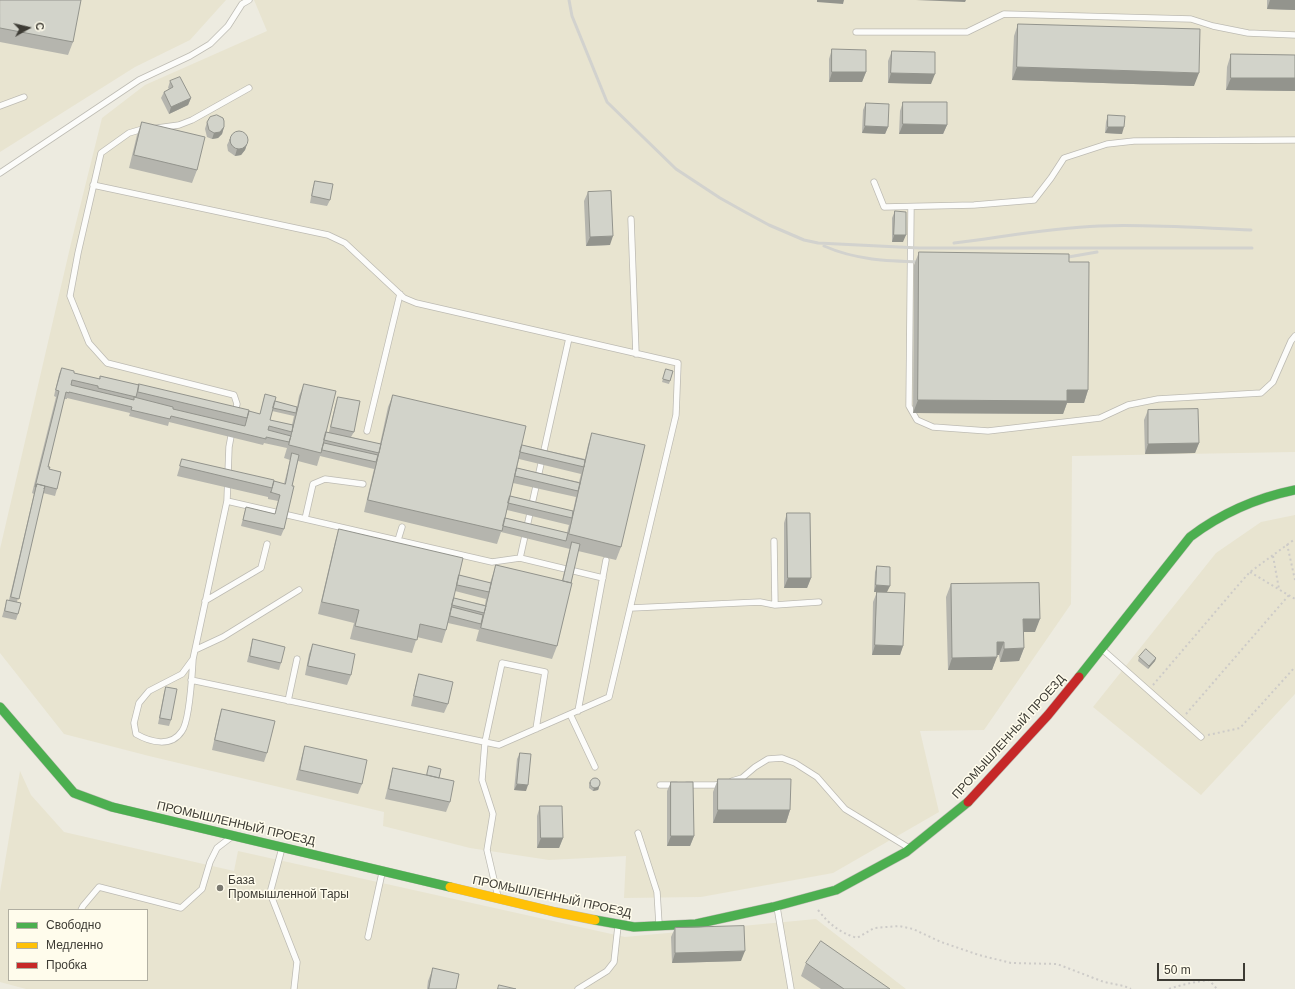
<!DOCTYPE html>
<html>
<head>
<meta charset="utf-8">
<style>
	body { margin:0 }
	#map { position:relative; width:1295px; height:989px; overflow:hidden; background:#edebe0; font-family:Helvetica,sans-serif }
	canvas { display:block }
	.legend { position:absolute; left:8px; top:909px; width:140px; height:72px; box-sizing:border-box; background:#fffcec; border:1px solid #b1afa2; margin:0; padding:5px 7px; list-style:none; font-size:12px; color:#3d3b34 }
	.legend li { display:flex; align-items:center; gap:8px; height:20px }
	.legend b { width:20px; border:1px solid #b1afa2 }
	.north { position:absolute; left:8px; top:8px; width:40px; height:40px; -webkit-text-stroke:3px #fffcec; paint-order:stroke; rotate:82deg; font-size:11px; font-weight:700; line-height:16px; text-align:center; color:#3d3b34 }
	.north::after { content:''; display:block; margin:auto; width:14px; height:18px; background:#3d3b34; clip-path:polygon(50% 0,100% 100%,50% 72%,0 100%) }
	.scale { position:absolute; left:1157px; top:963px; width:88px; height:18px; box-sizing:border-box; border:2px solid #3d3b34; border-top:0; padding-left:5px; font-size:12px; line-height:14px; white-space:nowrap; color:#3d3b34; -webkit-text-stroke:3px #fffcec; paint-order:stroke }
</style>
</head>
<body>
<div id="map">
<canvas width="1295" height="989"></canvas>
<ul class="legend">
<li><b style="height:5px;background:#4caf50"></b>Свободно</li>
<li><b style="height:5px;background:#ffc107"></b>Медленно</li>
<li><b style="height:5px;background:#c62828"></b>Пробка</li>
</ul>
<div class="north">С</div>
<div class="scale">50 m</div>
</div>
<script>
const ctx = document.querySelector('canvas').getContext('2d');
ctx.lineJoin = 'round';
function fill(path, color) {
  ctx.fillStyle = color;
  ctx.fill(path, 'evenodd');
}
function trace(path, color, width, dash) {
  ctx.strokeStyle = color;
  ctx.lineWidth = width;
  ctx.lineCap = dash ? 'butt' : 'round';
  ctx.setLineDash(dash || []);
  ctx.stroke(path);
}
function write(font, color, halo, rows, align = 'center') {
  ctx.font = font + ' Helvetica,sans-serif';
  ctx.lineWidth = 3;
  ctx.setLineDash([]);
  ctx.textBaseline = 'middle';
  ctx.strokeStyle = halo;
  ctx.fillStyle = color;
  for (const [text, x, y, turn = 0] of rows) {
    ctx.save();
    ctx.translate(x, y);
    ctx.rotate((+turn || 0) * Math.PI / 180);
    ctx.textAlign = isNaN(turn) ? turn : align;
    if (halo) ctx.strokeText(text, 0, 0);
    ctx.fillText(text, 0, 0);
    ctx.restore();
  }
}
const built = new Path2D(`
	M0,0H226L190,40L135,67L0,152Z
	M254,0H1295V452L1072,456L1071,604L984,730L920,731L939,812L833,873L701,897L624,898L626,856L549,860L470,848L383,826L384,812L149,756L64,734L0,653V549L72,239L102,118L145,85L267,31Z
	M1295,515V694L1201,795L1093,707L1216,553L1261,522Z
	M20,771L31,795L64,832L234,871L238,851L625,937L816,919L906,989H26L0,982V892ZM9,910H147V980H9Z`);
const path = new Path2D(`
	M1287,544L1295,580
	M1273,556L1279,589
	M1250,572L1295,599
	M1153,685L1240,583L1250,572L1295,539
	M1186,714L1289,595
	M1208,735L1240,728L1295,667
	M818,910C830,925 839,932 857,938L874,928L899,926L913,929L941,942L979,955L1011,963L1057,964L1104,982L1124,986L1131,989
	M1169,989C1183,984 1195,982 1209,980L1217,989`);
const lane = new Path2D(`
	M856,32H967L1004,14L1191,19L1213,26L1248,33L1295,35
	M0,106L24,97
	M146,128L129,133L101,153L78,253L70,296L89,343L107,363L234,395L237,404L235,413
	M157,128L179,125L192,120L249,88
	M0,173L139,80L190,56L210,44L228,26L242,4L249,0
	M874,182L884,207L974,205L1034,200L1051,178L1064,158L1107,144L1134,141L1295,140
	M93,185L328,235L345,243L404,298L416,303L678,363L676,415L609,697L499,745L191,680
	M911,207L909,406L917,420L933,427L988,431L1100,418L1128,405L1158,399L1261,393L1273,382L1291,341L1295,336
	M631,219L636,354
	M367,431L400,294
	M227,501L492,562L520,558L603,578
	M305,519L313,484L325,479L363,484
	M398,540L402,527
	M774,541L775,605
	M520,558L569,338
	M205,601L261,568L267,544
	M631,608L760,602L775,605L819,602
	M195,650L223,637L299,590
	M1103,650L1201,737
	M193,659C192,674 190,720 182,731C171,748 150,742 136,734L134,723L139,703L149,691L182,674L193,659L227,501L229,447L232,431
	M288,701L297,659
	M578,711L606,560
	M570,714L595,767
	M732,781L742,778L755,767L768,759L782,758L795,763L817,777L845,809L909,848
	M660,785H676
	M687,785H715L722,784
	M638,833L657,892L659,924
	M282,848L270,893L297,962L294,989
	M498,897L487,850L493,814L482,780L485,742L502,663L545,672L536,729
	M777,907L791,989
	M81,910L83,906L99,887L181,908L202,889L210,862L217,848L230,838
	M368,937L382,873
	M578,989L607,971L614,962L618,926`);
const fast = new Path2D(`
	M1079,677L1190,537C1222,513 1256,498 1295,490
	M0,707L74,793L112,807L450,887
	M595,920L634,927L696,924L773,907L836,890L906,852L968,802`);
const slow = new Path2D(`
	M450,887L555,912L595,920`);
const jam = new Path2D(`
	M968,802L1048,715L1079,677`);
const rail = new Path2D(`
	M569,0L572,16L607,102L676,169L720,198L745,212L769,225L804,240L818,243L919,248H1252
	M954,243C1002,237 1050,228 1099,226C1150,224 1200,228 1251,230
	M824,246C858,261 891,261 928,262
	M1057,259L1097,252`);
const wall = new Path2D(`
	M0,0L73,42L68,55L0,42Z
	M1267,0H1295V10L1267,9Z
	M1018,24L1194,86L1012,80L1014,36Z
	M832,49L866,72L862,82H829V59Z
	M892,51L931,84L888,83V61Z
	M1231,54L1295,55V91L1226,90L1227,67Z
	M170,81L191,98L188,105L169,114L161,98L164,92L169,89L168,88Z
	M903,102L947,125L943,134H899L900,111Z
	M866,103L888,127L885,134L862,133L863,110Z
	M1108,115L1122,134L1105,133L1106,122Z
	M142,122L197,170L192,183L129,168L137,135Z
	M207,122L224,127L222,134L218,138L212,139L207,137L205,129Z
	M230,139L247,144L245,150L241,155L235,156L228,151L227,145Z
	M315,181L330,200L327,206L310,203L313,187Z
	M588,192L610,245L586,246L584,201Z
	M895,211L903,242H892V218Z
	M919,252L1069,262L1088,390L1084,403H1067L1063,414L913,413L914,265Z
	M62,368L74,373L99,379L100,376L260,414L263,401L265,394L275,401L297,407L299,396L304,384L326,432H329L335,406L338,397L354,432L351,437L380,444L388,407L393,395L522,445L585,459L588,445L592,433L621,547L616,560L578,551L557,646L552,659L476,641L479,630L448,623L446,630L442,643L417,637L412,653L350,639L354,623L318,614L335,542L339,529L459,575L490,583L496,565L562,581L570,549L501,532L497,544L364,512L374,469L320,456L317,466L298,461L292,486L284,529L281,536L241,526L246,507L275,514L278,501L268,499V497L177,476L182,459L284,484L290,460L284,458L287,448L264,443L263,445L169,422L168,426L129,416L130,413L67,398V399H64L48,467L57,489L55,496L43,493L17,602L18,614L16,620L2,617L7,600H9L34,494L32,493L56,397L54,396L59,374ZM272,411L294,416L292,425L270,420ZM519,459L581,474L579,482L517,468ZM513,483L576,497L573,511L510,496ZM507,510L569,525L567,533L505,518ZM455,591L486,599L485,605L454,598Z
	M666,369L673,371L669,384L662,382Z
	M1148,410L1199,443L1195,453L1145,454L1144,420Z
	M787,513L811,578L807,588H784V523Z
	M877,566L887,592H874L875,572Z
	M951,584L1035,632H1024V648L1019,661L1000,662L999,655H997L992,670H948L946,597Z
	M877,592L903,646L900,655H872L873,602Z
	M253,639L281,663L279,670L247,662L251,646Z
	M313,644L351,675L347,685L305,675L309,654Z
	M1139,657L1156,658L1155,661L1148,669L1138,661Z
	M419,674L448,704L444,713L411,706L416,684Z
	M166,687L171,720L169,726L158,724L164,693Z
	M222,709L267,753L264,762L212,750L219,718Z
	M305,746L362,784L358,794L296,780L302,756Z
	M520,753L526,791L514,790L517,759Z
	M429,766L439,778L450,802L446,812L385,799L390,778L393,768L427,775Z
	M718,779L790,810L786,823H713V792Z
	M590,782L599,788L598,790L593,791L589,788V785Z
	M671,782L694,836L690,846H667V791Z
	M540,806L563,838L559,848H537V816Z
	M675,928L741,961L672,963L671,937Z
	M806,963L890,989H821L801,976Z
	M433,968L456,989H427L428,981Z`);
const shadedWall = new Path2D(`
	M817,0H844L843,4L817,2Z
	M916,0H966L965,2Z
	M1270,0H1295V10L1267,9Z
	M1017,67L1199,73L1194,86L1012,80Z
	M832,72H866L862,82H829Z
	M891,73L935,74L931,84L888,83Z
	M1231,78H1295V91L1226,90Z
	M191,98L188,105L169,114L171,107Z
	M903,124L947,125L943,134H899Z
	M865,126L888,127L885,134L862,133Z
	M224,127L222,134L218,138L212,139L214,133Z
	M1108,127H1124L1122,134L1105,133Z
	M247,144L245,150L241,155L235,156L237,149Z
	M894,235H906L903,242H892Z
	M613,236L610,245L586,246L590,237Z
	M1067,390H1088L1084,403H1067L1063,414L913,413L918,400Z
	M1199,443L1195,453L1145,454L1148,444Z
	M788,578H811L807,588H784Z
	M876,585L890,586L887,592H874Z
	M1023,619H1040L1035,632H1019Z
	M997,642H1004L999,655H992Z
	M875,645L903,646L900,655H872Z
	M1024,648L1019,661L1000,662L1004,649Z
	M997,657L992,670H948L952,658Z
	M1156,658L1155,661L1148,669L1149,666Z
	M517,784L528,785L526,791L514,790Z
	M600,784L598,790L593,791L594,788Z
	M718,810H790L786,823H713Z
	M671,836H694L690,846H667Z
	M541,838H563L559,848H537Z
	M745,951L741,961L672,963L675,953Z`);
const building = new Path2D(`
	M0,0H81L73,42L0,28Z
	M1018,24L1200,29L1199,73L1017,67Z
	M832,49L866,50V72H832Z
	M892,51L935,52V74L891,73Z
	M1231,54L1295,55V78H1231Z
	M180,77L191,98L171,107L164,92L173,87L170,81Z
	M903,102H947V125L903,124Z
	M866,103L889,104L888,127L865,126Z
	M217,115L223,118L224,121V127L220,132L214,133L209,130L207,122L210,117Z
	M1108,115L1125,116L1124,127H1108Z
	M142,122L205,137L197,170L134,155Z
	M230 140a9 9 0 1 1 18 0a9 9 0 1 1-18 0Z
	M315,181L333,184L330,200L312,196Z
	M611,191L613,236L590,237L588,192Z
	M895,211L906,212V235H894Z
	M919,252L1069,254V262H1089L1088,390H1067V401L918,400Z
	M62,368L74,371V373L100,379V376L139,385L136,397L98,388V386L72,380L71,385L134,400V397L173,407V409L245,426L249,411L260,414L265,394L276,397L270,420L293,425L292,432L269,426L268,430L291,436L289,442L266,437V439L171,416L170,419L131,410L132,407L69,392V393L66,392L48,467H50L49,469L61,472L57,489L45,486L44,489L45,486L37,484L36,487H35L59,391L56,390Z
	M666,369L673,371L670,381L663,379Z
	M139,384L249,410L247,418L138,392Z
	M304,384L336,391L321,453L289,445Z
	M393,395L526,426L502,531L368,500Z
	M338,397L360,401L354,432L331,427Z
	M275,401L297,407L296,413L273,408Z
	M1198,409L1199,443L1148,444V410Z
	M326,432L381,444L379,453L324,440Z
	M592,433L645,445L621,547L569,534Z
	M324,443L378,455L376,462L322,450Z
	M522,445L585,460L584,467L520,452Z
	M292,453L299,455L292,486H294L284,529L243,520L246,507L275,514L280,495L270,492H271L274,481L285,484Z
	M182,459L274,480L272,488L180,466Z
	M517,468L580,483L578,491L515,476Z
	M37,484L45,486L19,599L11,597Z
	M510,496L573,511L572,518L508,503Z
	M787,513H810L811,578H788Z
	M505,518L568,533L566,541L503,526Z
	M339,529L463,558L446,630L420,624L417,640L355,626L359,610L322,602Z
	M572,542L580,544L571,583L563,581Z
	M496,565L572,583L557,646L481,628Z
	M877,566L890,567V586L876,585Z
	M459,575L491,583L489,592L457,585Z
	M1039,583L1040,619H1023L1024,648L1004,649V642H997V657L952,658L951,584Z
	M877,592L905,593L903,646L875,645Z
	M454,598L486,606L484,613L452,605Z
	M7,600L21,603L18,614L5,611Z
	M452,607L483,615L481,624L450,616Z
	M253,639L285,647L281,663L250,656Z
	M313,644L355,654L351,675L308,666Z
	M1146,649L1156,658L1149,666L1139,657Z
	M419,674L453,682L448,704L414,696Z
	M166,687L177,689L171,720L160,718Z
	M222,709L275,721L267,753L215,740Z
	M305,746L367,760L362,784L300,770Z
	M520,753L531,754L528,785L517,784Z
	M429,766L441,769L439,778L427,775Z
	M393,768L454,781L450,802L389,789Z
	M590 783a5 5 0 1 1 10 0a5 5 0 1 1-10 0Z
	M718,779H791L790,810H718Z
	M671,782H693L694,836H671Z
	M540,806H562L563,838H541Z
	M744,926L745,951L675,953V928Z
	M821,941L890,989H844L806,963Z
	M433,968L459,974L456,989H429Z
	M499,985L516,989H498Z`);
const markers = [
	[220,888,4,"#7b7970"]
];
const streetNames = [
	["ПРОМЫШЛЕННЫЙ ПРОЕЗД",1009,737,-48],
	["ПРОМЫШЛЕННЫЙ ПРОЕЗД",236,824,13],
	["ПРОМЫШЛЕННЫЙ ПРОЕЗД",552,897,12]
];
const poiNames = [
	["База",228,881],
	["Промышленной Тары",228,895]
];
fill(built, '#e8e4d0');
trace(lane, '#bdbbb3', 7);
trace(fast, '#bdbbb3', 10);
trace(slow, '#bdbbb3', 10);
trace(jam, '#bdbbb3', 10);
trace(path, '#cdcbc8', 2, [2, 3]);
trace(lane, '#fcfcfa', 5.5);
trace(fast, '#4caf50', 9);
trace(slow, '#ffc107', 9);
trace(jam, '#c62828', 9);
trace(rail, '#d2d2ce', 3);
fill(wall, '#b5b5ae');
fill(shadedWall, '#93948d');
fill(building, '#d2d3ca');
trace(building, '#93948d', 1);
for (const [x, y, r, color] of markers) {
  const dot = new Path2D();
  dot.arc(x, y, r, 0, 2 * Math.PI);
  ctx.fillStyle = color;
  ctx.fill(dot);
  trace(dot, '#fffcec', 1.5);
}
write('12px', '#3d3b34', '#fffcec', streetNames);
write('12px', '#3d3b34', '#fffcec', poiNames, 'left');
</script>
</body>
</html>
